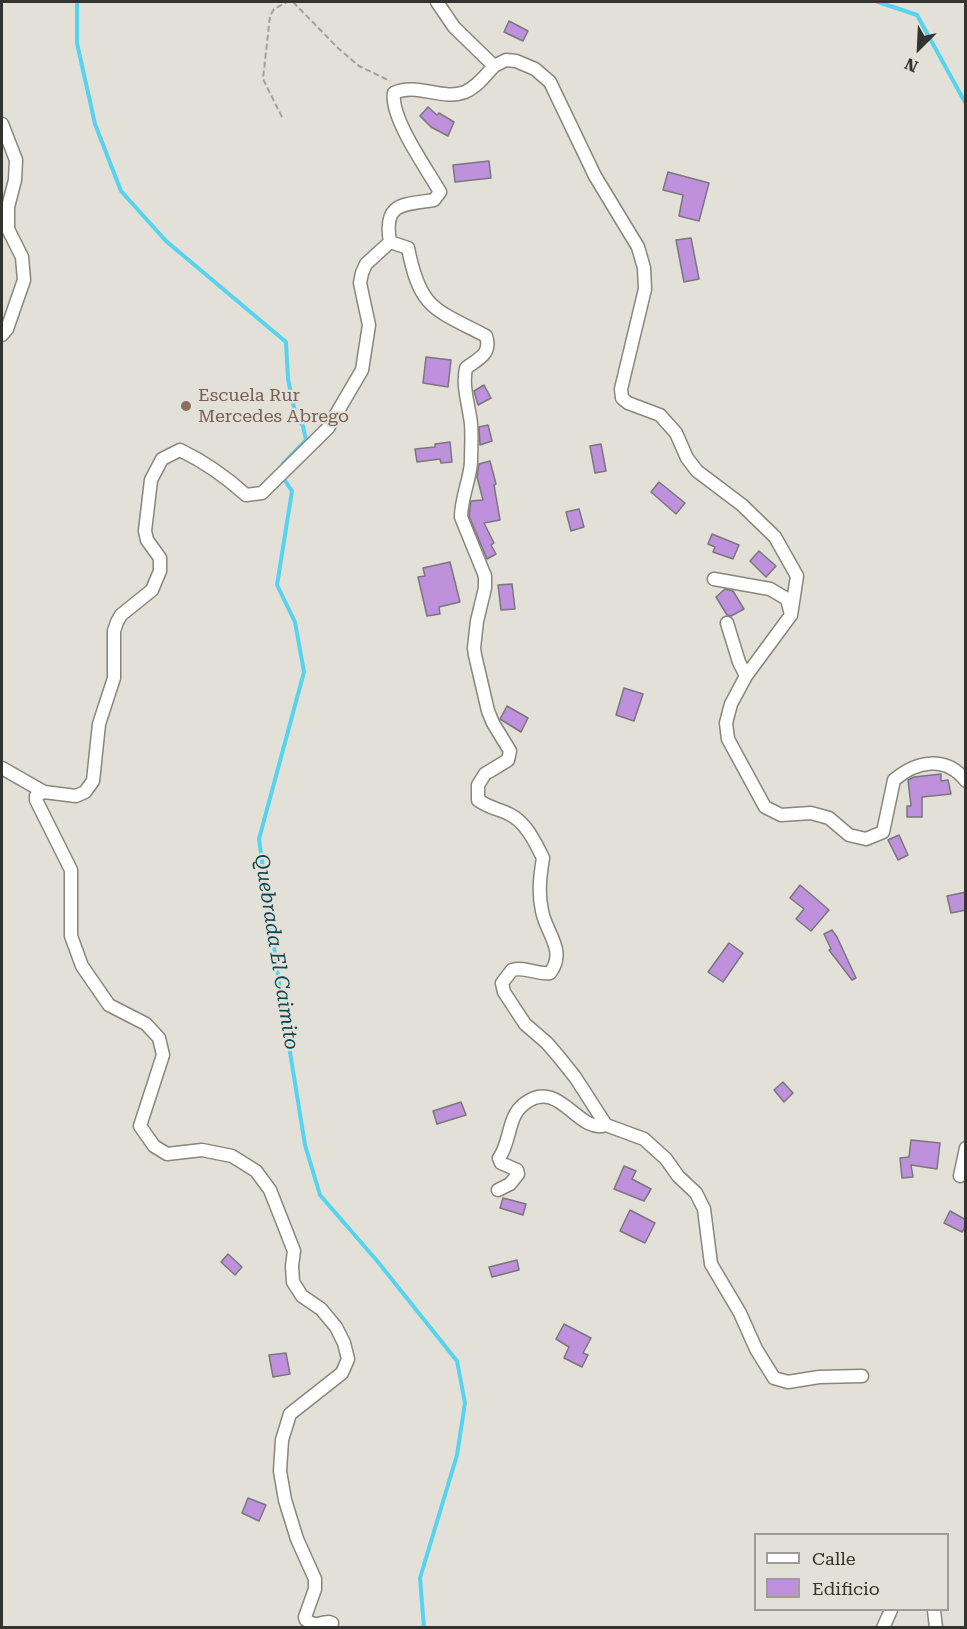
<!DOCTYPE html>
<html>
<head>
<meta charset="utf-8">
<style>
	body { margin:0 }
	#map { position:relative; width:967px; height:1629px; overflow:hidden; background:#e2e0d7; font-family:"Roboto Serif",serif }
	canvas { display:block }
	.frame { position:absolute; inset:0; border:3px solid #33332f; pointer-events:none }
	.legend { position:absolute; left:754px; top:1533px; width:195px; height:78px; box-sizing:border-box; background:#e2e0d7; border:2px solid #9c9b94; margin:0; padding:8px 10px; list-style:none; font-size:18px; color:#33332f }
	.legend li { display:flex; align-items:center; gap:12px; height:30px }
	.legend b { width:30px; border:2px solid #9c9b94 }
	.north { position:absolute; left:889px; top:18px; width:60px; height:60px; -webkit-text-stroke:4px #e2e0d7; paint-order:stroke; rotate:204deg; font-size:16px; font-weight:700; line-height:24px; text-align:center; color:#33332f }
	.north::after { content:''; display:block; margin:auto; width:21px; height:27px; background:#33332f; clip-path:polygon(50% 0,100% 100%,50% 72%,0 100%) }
</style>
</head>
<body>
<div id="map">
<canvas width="967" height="1629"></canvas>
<div class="frame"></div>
<ul class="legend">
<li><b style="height:8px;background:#fff"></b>Calle</li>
<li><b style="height:16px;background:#bf91dc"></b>Edificio</li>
</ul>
<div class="north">N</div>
</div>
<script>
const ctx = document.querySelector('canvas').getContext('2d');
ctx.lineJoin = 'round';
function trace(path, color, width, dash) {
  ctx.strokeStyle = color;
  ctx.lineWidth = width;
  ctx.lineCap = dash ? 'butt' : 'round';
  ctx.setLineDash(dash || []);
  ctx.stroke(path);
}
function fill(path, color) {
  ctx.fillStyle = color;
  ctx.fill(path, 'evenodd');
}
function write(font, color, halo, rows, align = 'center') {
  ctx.font = font + ' "Roboto Serif",serif';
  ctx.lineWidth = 4.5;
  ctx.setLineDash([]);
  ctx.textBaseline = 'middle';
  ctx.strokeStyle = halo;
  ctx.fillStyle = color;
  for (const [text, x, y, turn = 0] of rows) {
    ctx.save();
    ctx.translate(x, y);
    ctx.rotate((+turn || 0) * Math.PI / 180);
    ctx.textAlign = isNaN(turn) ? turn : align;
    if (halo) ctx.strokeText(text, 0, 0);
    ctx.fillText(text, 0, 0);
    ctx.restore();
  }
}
const stream = new Path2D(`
	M77,2V43L95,124L121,191L166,241L286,342L288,379L296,417L303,426L306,440L283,464
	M878,2L917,15L966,104
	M282,476L292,491L277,585L295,622L304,672L259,839L280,990L305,1145L320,1195L378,1262L457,1361L465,1403L457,1455L420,1578L424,1628`);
const building = new Path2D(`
	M509,21L528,31L523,41L504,32Z
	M428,107L437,115L439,113L454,122L448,136L431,127L420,116Z
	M489,161L491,178L455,182L453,165Z
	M668,172L709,183L699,221L679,216L683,195L663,190Z
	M691,238L699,279L684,282L676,240Z
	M426,357L451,360L448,387L423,383Z
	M484,385L491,398L478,405L474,391Z
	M488,425L492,441L480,445L479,427Z
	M450,442L452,462L441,463L440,459L417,462L415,449L435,447V444Z
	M601,444L606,471L595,473L590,446Z
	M490,461L496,484L494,485L500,520L484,523L494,543L491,545L496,554L487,559L469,516L471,501L483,500L477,477L479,464Z
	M659,482L685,503L676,514L651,492Z
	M579,509L584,527L571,531L566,512Z
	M712,534L739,545L733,559L713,552L715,547L708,544Z
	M759,551L776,566L766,577L750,561Z
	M450,562L460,602L439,607L440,614L427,616L418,577L425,576L423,568Z
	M512,584L515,609L501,610L498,585Z
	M725,589L733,591L744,609L731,616L727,615L716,597Z
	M624,688L643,694L634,721L616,715Z
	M507,706L528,718L521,732L500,719Z
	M941,774V781L948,780L951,794L922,797V817H907V806H911L908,780L914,777Z
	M899,835L908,855L898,860L888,840Z
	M800,885L829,910L811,931L796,919L804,909L790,898Z
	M966,892V910L951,913L947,896Z
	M832,930L837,937L856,978L852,980L829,950L831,949L824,934Z
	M729,943L743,953L723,982L708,972Z
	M783,1082L793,1093L784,1102L774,1090Z
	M461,1102L466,1115L437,1124L433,1111Z
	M911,1140L940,1143L937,1169L911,1165L913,1177L902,1178L900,1158L909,1157Z
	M624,1166L636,1171L632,1179L651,1189L644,1201L614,1189Z
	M503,1198L526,1204L523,1215L500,1208Z
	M630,1210L655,1223L645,1243L620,1231Z
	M950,1211L966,1220V1226L962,1232L944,1223Z
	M228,1254L242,1267L235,1275L221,1262Z
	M517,1260L519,1270L492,1277L489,1267Z
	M564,1324L591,1338L583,1353L588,1355L582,1367L564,1358L569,1347L556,1339Z
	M286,1353L290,1374L273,1377L269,1355Z
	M248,1498L266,1505L259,1521L242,1513Z`);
const path = new Path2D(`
	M293,2L338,48L359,66L390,81
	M282,117L263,79L270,16L274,9L287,2`);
const street = new Path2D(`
	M494,66L506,60L516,61L535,69L550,82L595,176L638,247L644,268L645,289L621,389L622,398L628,403L660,415L676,433L687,458L697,471L742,505L775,537L797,576L791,615L746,676L731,704L726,723L728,739L765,807L781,815L811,813L829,818L849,835L866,839L883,832L894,780C916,761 946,755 966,781
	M2,124L16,160L15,180L8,207V229L22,257L24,280L7,329L2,335
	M390,242L408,248C420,309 434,309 486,336C492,354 478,359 466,368C462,387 469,405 471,424C472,436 471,449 471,462C470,480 461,498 461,517L485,576V588L477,621L474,648L475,655L488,711L493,723L510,751L508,760L485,774L478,785V800C491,809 497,808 509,814C526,822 535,842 543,858C540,876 538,893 542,911C546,933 567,951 550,973C536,975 526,966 512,970L502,983L504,992L525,1024L547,1043L559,1057L575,1077L606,1125L644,1139L666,1159L678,1176L696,1193L704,1209L711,1264L740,1313L756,1349L774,1378L788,1382L819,1377L862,1376
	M714,579L770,589L787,599L790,611
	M727,623L739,662L746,676
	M2,768L44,792L76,796L85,792L93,781L99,724L114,678V631L117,622L121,615L152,590L160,571V558L147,540L145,531L151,480L162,459L180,450C205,462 225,476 246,495L262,493L328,428L362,370L369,325L360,283L362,273L366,264L390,242C383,202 403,205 434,200L440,192C427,169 390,118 394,93C417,82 442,101 465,92C477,87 486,75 494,66L454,27L437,2
	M44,792L36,796V800L71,870V936L82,966L109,1005L146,1024L159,1038L163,1055L140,1126L154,1146L167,1154L202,1150L232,1156L256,1171L270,1190L294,1251L292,1266L293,1282L302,1296L321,1309L336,1327L344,1343L348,1359L342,1373L290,1414L282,1440L280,1471L285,1500L297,1539L315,1579V1589L305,1617L306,1620C319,1628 317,1622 329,1622L332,1623L331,1628
	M960,1176L966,1148
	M498,1190L510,1184L518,1174L517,1170L501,1163L499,1158C511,1142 507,1117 524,1104C559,1076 578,1135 606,1125
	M934,1610L936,1628
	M883,1628L891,1610`);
const markers = [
	[186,406,6,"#8d6e63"]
];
const educationNames = [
	["Escuela Rur",198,396],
	["Mercedes Abrego",198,417]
];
const waterNames = [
	["Quebrada El Caimito",276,952,81]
];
trace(stream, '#56d4ef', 4);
fill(building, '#bf91dc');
trace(building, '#7a767d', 1.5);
trace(street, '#88867d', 15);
trace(path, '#a3a29a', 2, [6, 3]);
trace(street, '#fff', 12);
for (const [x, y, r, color] of markers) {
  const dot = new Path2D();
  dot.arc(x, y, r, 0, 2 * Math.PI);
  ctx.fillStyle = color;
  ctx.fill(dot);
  trace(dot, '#e2e0d7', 2);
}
write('18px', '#785e54', '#e2e0d7', educationNames, 'left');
write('italic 20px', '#0e4752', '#e2e0d7', waterNames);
</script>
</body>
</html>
